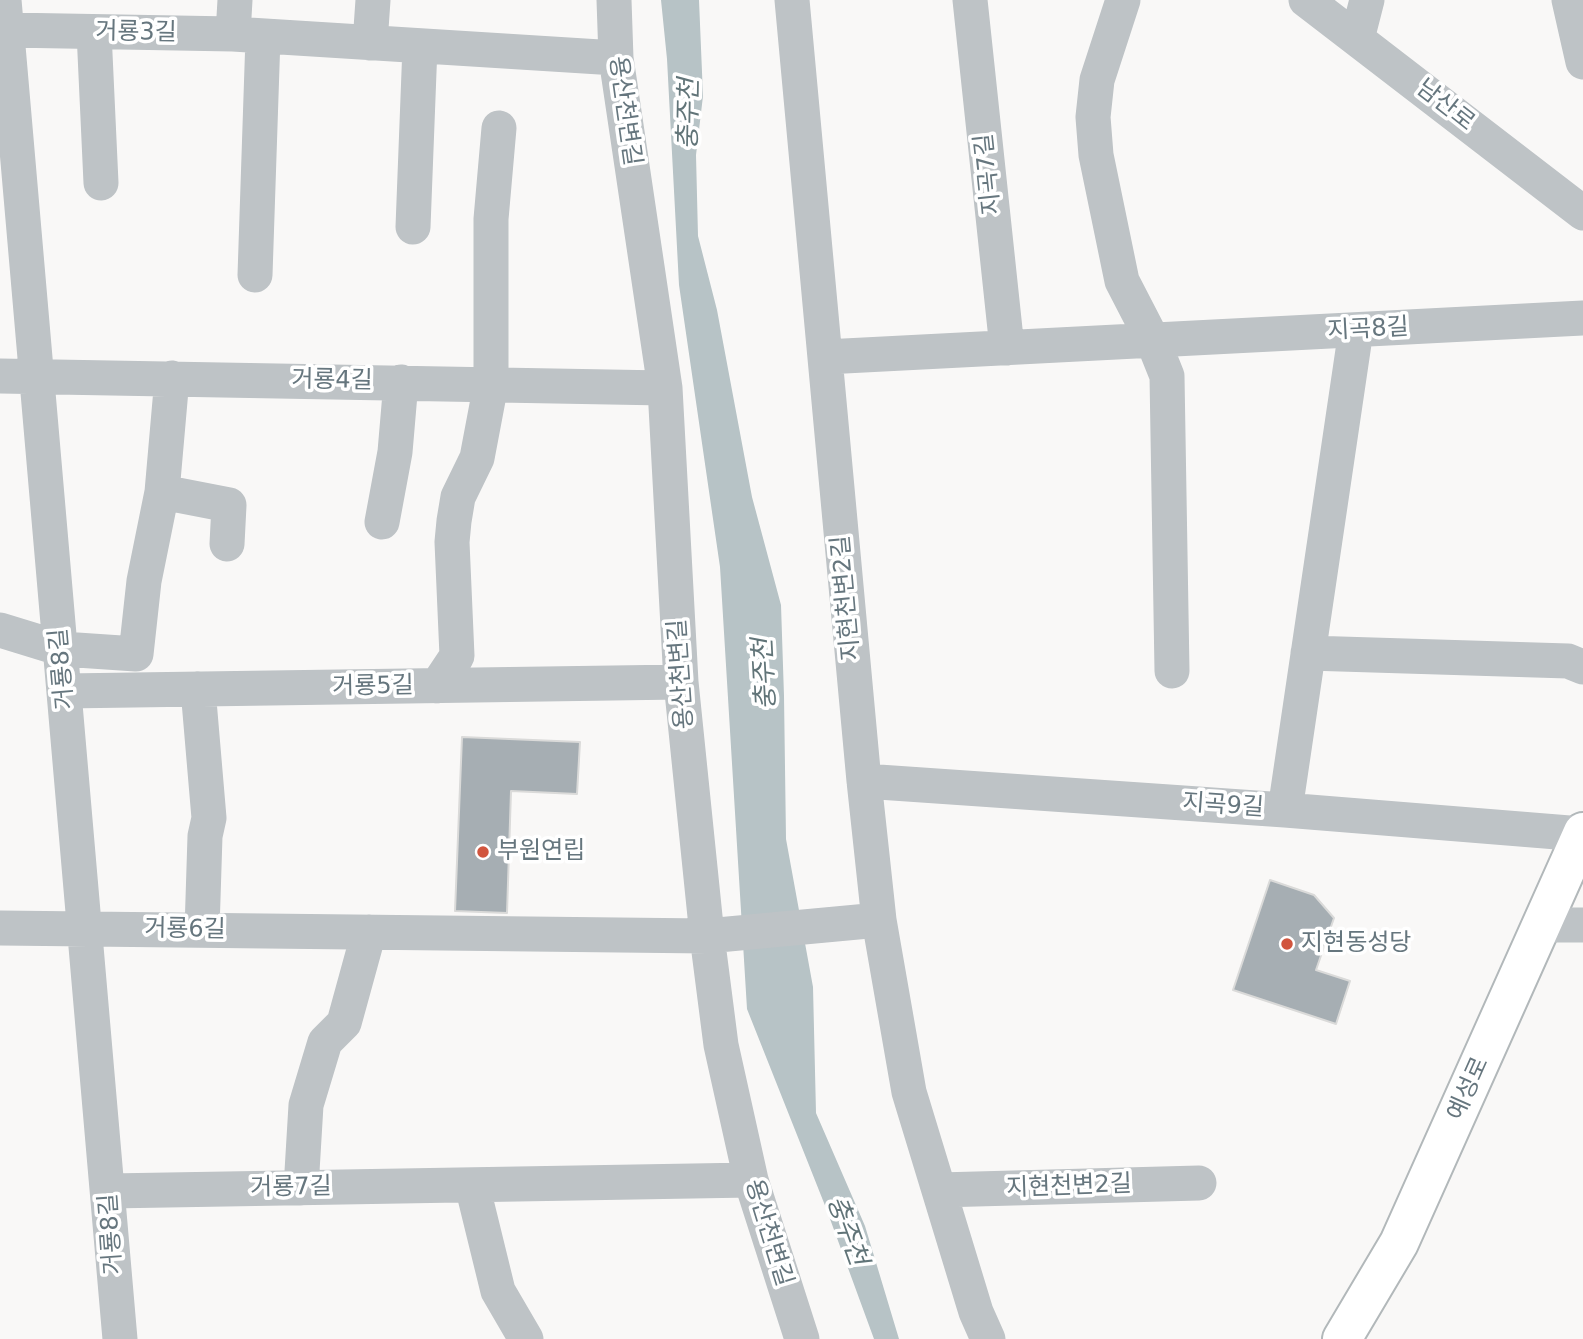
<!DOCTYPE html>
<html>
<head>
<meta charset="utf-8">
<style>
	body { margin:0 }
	canvas { display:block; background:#f9f8f7 }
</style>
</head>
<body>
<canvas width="1583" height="1339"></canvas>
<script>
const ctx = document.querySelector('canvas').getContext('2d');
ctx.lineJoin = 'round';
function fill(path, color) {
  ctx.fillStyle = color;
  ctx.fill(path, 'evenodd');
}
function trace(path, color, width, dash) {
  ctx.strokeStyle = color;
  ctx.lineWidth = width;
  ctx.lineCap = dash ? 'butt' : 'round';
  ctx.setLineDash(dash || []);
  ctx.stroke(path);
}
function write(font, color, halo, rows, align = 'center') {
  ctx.font = font + ' "DejaVu Sans","Noto Sans KR",sans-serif';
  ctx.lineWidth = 7;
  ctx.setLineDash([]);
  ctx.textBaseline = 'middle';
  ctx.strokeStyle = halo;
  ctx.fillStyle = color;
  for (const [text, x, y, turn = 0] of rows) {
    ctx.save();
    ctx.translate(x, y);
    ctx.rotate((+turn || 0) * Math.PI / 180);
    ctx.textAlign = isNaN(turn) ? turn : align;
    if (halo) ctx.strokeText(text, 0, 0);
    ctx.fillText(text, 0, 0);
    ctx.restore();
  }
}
const water = new Path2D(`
	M661,0H699L703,96L696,155L698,236L717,310L752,497L781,605L784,696L786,839L813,987L816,1113L865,1226L899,1339H874L826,1208L747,1009L720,567L679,285L667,59Z`);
const building = new Path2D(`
	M462,737L580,742L577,794L511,791L507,913L455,911Z
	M1270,880L1314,895L1334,918L1316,970L1350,981L1336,1024L1233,990Z`);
const minor = new Path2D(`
	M4,0L120,1339
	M614,0L616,58L665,388L681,682L707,936L721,1045L751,1180L802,1339
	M792,0L864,781L879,920L909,1092L976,1312L988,1339
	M970,0L1007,348
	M1123,0L1097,80L1093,117L1096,155L1122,281L1153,341L1167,376L1172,671
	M1306,0L1583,213
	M1569,0L1583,62
	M8,30L233,34L616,58
	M94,32L101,183
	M233,34L235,0
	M1357,39L1367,0
	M370,43L373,0
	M413,227L420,46
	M255,275L263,37
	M825,357L1583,318
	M0,376L665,388
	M162,492L229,505L227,544
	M382,522L395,452L401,382
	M0,630L62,649L136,654L144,581L162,492L172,378
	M1308,653L1568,661L1583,667
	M437,686L457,656L452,542L454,521L458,497L477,458L491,384V219L499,128
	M198,689L209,818L205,836L202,930
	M65,691L681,682
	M864,781L1285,810L1582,834
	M1285,810L1356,330
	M1543,925H1583
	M0,928L707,936L879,920
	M472,1185L498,1291L526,1339
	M301,1188L306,1105L325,1042L344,1023L369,932
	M939,1190L1199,1183
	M109,1191L751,1180`);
const major = new Path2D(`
	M1342,1339L1399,1243L1583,832`);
const markers = [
	[483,852,7,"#d1553e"],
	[1287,944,7,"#d1553e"]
];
const streetNames = [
	["거룡3길",136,33,1],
	["남산로",1445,106,38],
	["용산천변길",624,111,82],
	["지곡7길",989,174,-96],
	["지곡8길",1368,330,-3],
	["거룡4길",332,381,1],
	["지현천변2길",847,598,-95],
	["거룡8길",63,669,-95],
	["용산천변길",682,674,-94],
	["거룡5길",373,687,-1],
	["지곡9길",1223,806,4],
	["거룡6길",185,930,1],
	["예성로",1469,1089,-66],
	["지현천변2길",1069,1187,-2],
	["거룡7길",291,1188,-1],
	["용산천변길",768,1233,73],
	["거룡8길",112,1234,-94]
];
const poiNames = [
	["부원연립",497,852],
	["지현동성당",1301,944]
];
const waterNames = [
	["충주천",690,114,-89],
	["충주천",766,674,-93],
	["충주천",846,1231,70]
];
fill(water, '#b7c3c6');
fill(building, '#a6aeb3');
trace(building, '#dadad9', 2);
trace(major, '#b2b8ba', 42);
trace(minor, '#bec3c6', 35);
trace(major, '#fff', 38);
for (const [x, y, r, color] of markers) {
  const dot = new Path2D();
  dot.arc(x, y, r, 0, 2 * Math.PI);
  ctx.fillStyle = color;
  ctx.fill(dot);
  trace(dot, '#fff', 2.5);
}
write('24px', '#66767e', '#fff', streetNames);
write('24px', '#66767e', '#fff', poiNames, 'left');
write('italic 26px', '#617478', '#fff', waterNames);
</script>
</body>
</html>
